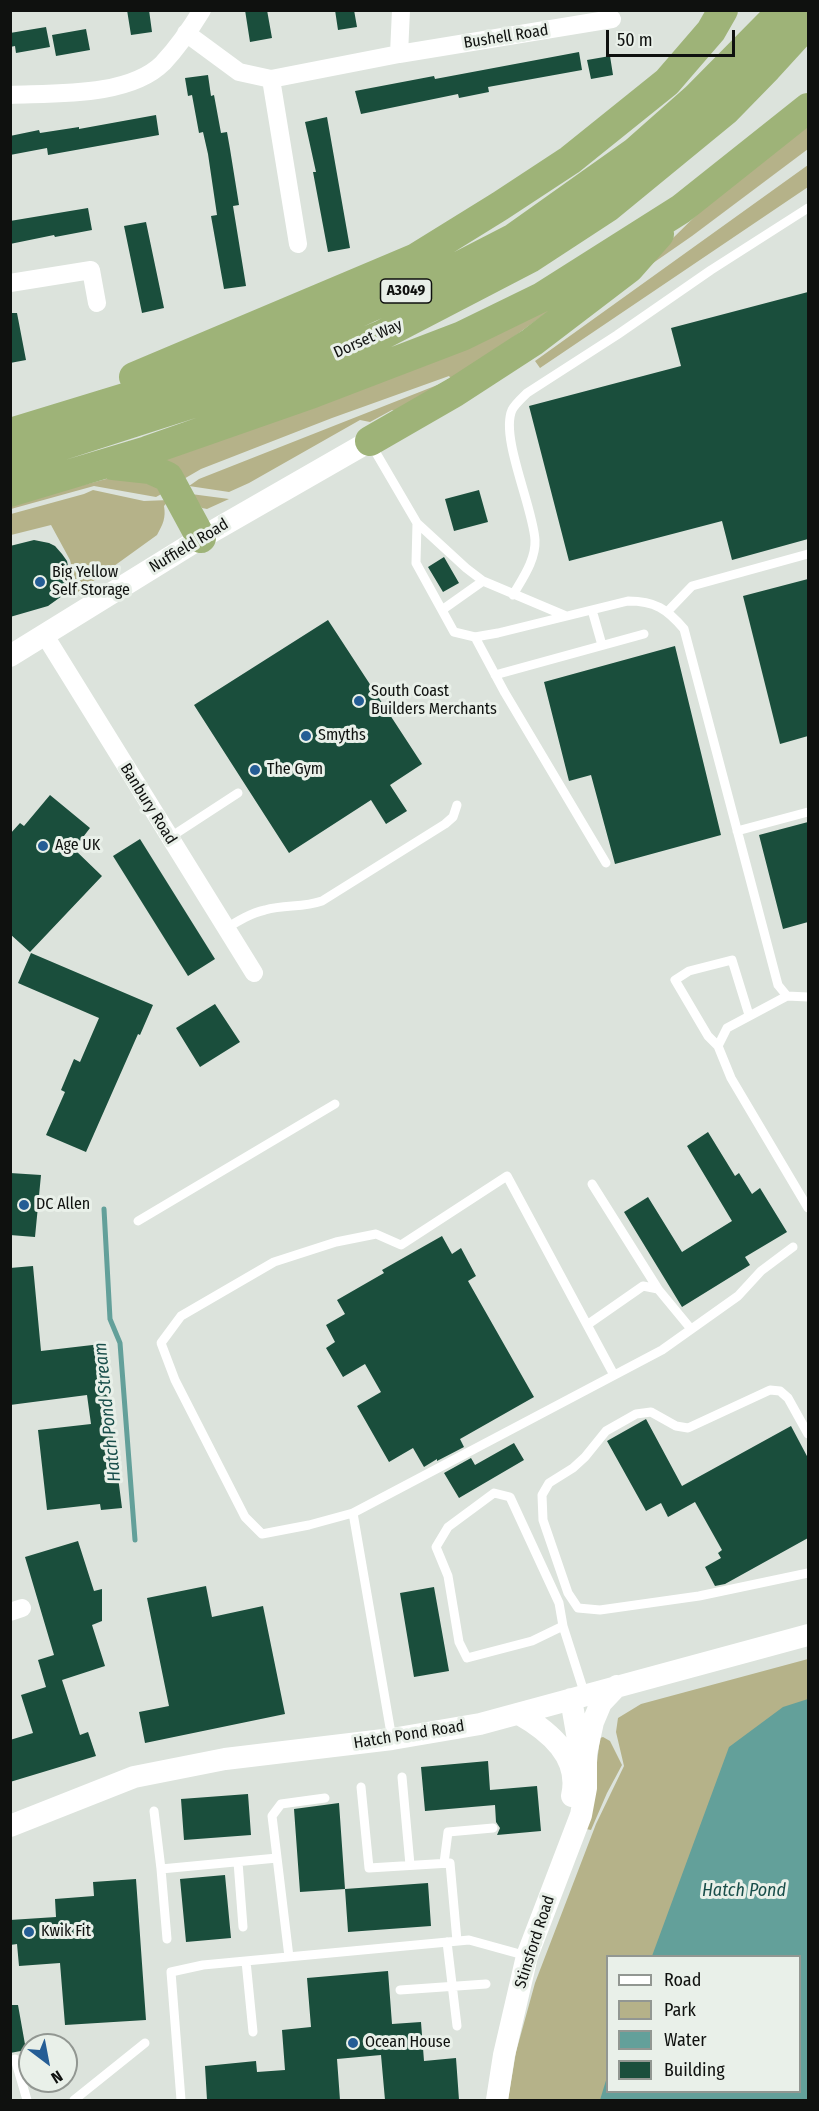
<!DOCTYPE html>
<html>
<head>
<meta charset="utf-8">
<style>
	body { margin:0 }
	#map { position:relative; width:819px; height:2111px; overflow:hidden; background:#dce3dc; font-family:"Fira Sans Condensed",sans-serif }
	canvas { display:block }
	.frame { position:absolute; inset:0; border:12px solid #0f110f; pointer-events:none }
	.legend { position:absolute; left:606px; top:1955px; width:195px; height:138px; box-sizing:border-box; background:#e9f0e9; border:2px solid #929792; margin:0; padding:8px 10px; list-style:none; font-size:18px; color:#0f110f }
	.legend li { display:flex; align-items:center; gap:12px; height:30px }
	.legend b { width:30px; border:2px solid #929792 }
	.north { position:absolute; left:18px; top:2033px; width:60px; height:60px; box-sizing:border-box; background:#e9f0e9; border:2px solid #929792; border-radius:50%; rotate:148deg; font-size:16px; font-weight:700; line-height:24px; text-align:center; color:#0f110f }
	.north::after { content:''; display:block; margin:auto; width:21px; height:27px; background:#255d95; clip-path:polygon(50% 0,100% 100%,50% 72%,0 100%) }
	.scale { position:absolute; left:606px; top:30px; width:129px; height:27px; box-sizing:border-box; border:3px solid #0f110f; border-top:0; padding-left:8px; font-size:18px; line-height:21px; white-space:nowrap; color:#0f110f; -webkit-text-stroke:4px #e9f0e9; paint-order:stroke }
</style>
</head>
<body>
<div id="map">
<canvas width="819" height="2111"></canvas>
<div class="frame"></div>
<ul class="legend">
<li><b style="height:8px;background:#fff"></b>Road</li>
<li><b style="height:16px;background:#b5b289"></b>Park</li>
<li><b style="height:16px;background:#63a09a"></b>Water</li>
<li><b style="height:16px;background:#1a4e3c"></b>Building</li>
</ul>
<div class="north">N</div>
<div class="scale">50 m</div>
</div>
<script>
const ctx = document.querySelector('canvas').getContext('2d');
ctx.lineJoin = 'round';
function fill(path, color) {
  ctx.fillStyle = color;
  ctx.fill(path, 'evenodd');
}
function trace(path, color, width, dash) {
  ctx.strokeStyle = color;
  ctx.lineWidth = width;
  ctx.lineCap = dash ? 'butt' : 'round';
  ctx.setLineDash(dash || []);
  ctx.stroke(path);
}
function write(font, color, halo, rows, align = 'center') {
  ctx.font = font + ' "Fira Sans Condensed",sans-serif';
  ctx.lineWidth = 6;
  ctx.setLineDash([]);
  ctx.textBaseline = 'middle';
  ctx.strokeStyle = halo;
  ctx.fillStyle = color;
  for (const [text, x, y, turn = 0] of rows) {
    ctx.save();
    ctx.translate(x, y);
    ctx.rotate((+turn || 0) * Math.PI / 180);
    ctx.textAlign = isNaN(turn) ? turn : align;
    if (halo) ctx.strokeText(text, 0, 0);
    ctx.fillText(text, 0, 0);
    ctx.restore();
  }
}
const green = new Path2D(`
	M808,119V149L692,236L633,277L714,198Z
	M808,165V187L540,368L535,361Z
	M597,276L453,381L449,376L332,418L201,469L182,480L154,457Z
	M445,382L398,412L392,410L370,422L360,420L249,483L229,492L189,486L199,479Z
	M129,473L165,492L156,497L94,486L11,509V504Z
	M93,490L144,501L169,500L164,506C166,518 163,524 157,535L78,592L70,560L51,525L11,535V514L84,494Z
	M191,494L229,499L207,509L202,508Z
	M808,1659V2100H508L516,2052L535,1983L596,1824L624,1766L616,1732L618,1718L641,1704ZM608,1956H800V2092H608Z
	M603,1737L610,1741L622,1765L607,1793L591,1830L586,1829L594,1787L600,1738Z`);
const water = new Path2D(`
	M808,1699V2100H600L607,2077L608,2092H800V1956H652L729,1747L783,1707Z`);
const stream = new Path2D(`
	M104,1209L110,1319L120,1343L135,1540`);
const building = new Path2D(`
	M127,10H149L152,32L131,35Z
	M245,10H267L272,38L250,42Z
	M335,10H354L357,27L338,30Z
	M46,27L50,47L16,53L15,46L10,47V33Z
	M86,29L90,50L56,56L52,35Z
	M579,52L582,70L488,87L489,92L459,98L458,94L361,114L355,91L434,76L435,79Z
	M610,56L613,75L591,79L587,60Z
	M208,75L211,96L214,95L221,133L227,132L230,149L239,205L233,206L246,286L224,289L211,216L217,215L208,154L203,132L199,133L192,95L188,96L185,78Z
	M156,115L159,135L48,155L47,148L10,155V136L39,130L40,133L79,127V129Z
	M327,117L350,248L328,252L313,172H316L305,122Z
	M88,208L92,230L55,237L54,235L10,244V221Z
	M146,222L164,308L142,313L124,226Z
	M808,292V539L732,560L722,521L569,561L529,406L681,366L671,328Z
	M10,313H17L26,360L10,363Z
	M479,490L488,522L454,531L445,499Z
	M34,540L49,543L55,546L62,554L67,561L70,577L67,586L62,596L48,606L10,617V546Z
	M444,557L459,583L443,592L428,567Z
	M808,579V736L780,744L743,596Z
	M328,620L422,764L390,785L407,811L386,824L371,800L289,853L194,705Z
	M675,646L721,835L615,864L591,775L569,781L544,682Z
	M50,795L90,828L74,849L102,876L30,952L10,934V834L20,823L24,826Z
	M808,822V922L783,929L759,835Z
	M140,839L215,959L188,976L113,856Z
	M31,953L153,1005L140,1035L138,1034L86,1152L46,1135L65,1092L61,1090L74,1059L80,1062L99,1018L18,983Z
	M215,1004L240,1042L200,1067L176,1028Z
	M708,1132L735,1176L739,1173L752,1194L760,1188L787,1232L745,1257L750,1265L682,1307L624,1212L648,1197L682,1252L732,1221L687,1146Z
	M10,1173L41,1175L35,1237L10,1235Z
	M442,1236L452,1254L461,1248L476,1276L468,1281L534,1397L460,1439L464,1447L437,1461V1459L424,1467L413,1448L389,1462L357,1406L381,1392L365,1364L343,1377L326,1348L335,1342L326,1325L345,1314L337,1300L384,1273L382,1270Z
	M33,1266L41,1351L101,1344L122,1508L101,1510L100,1504L47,1510L38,1430L91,1424L87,1395L10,1405V1268Z
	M646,1419L682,1486L791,1426L808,1458V1538L725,1584L715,1586L705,1567L721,1558L718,1553L722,1550L695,1502L668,1517L661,1503L646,1511L607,1441Z
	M514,1443L524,1460L459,1498L444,1473L471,1458L475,1465Z
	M78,1541L94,1591L102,1589V1621L92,1625L105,1666L62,1680L80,1735L88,1732L96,1756L10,1782V1740L33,1733L21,1695L46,1687L38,1660L54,1655L25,1557Z
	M206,1586L212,1617L263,1606L285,1714L145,1743L139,1712L169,1706L147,1598Z
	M434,1587L449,1671L414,1677L400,1593Z
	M488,1761L490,1790L537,1786L541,1831L497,1835L500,1828L496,1822L495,1805L425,1811L421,1767Z
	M248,1794L251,1835L184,1840L181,1799Z
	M339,1803L345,1889L300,1892L294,1809Z
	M225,1875L231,1938L186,1942L180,1879Z
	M136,1879L146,2020L65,2025L60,1963L19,1966L17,1944L10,1945V1920L56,1917L55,1899L94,1896L93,1882Z
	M428,1883L431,1926L348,1932L345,1889Z
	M388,1971L392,2024L421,2022L424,2061L456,2058L459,2100H385L381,2055L337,2059L340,2100H207L205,2066L256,2061L257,2072L285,2070L282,2030L311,2027L307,1978Z
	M10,2005H18L26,2050L10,2053Z`);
const service = new Path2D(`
	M372,446L417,523L466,568L483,581L566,616
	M417,523L416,563L454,632L475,637L498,633L628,601C655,601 667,609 684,629L778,985L787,996L808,997
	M513,595C522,579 536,560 535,540C533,507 500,437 512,410C515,404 522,398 527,393L617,335L711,270L808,208
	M442,610L483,581
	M592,610L602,645
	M668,611L692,586L808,554
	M475,637L505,693L606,863
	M495,675L644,634
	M737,831L808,812
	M169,838L238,793
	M225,929C238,921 251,913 265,910C285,904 302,908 322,901L445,824L453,817L457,805
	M787,996L727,1028L718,1046L731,1078L808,1208
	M718,1046L708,1036L675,980L689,971L732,960L749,1015
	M592,1184L658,1289
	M138,1221L335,1104
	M587,1325L643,1286L658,1289L691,1329
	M808,1434L788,1398L780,1391L770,1390L688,1428L676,1426L651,1412L636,1414L606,1431L585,1457L573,1468L549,1483L542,1495L543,1520L568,1593L578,1608L600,1610L699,1596L808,1573
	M353,1513L309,1525L262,1534L245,1517L175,1380L161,1343L181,1316L274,1262L336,1242L376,1234L401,1245L507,1176L614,1375
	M563,1626L559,1603L510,1497L494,1493L448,1527L436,1547L448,1576L459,1642L467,1658L532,1641L563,1626L585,1695
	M392,1739L353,1513L662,1350L738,1296L761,1271L793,1247
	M402,1777L410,1865
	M361,1787L369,1868L450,1863L457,1941
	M154,1811L161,1869
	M238,1862L243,1927
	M444,1863L448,1832L493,1828
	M167,1939L161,1869L277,1858
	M447,1942L457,2026
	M289,1957L272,1816L281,1804L325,1798
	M246,1961L253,2032
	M400,1990L486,1984
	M15,2059L27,2100
	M74,2100L145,2043
	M181,2100L171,1972L203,1965L469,1940L527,1956`);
const minor = new Path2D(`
	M186,33L239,72L271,79L399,54L612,19
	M399,54L401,10
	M271,79L298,244
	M10,95C55,93 129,97 163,63C178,47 191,28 202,10
	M10,283L91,270L97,303
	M44,634L254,973
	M10,1612L22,1608`);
const tertiary = new Path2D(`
	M10,656L201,538L370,441
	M571,1699L581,1757
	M519,1714C549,1731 581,1757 572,1796
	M10,1826L134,1777L225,1759L392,1739L480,1724L808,1635
	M497,2100L504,2055L527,1956L581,1815L586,1788V1754L593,1722L601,1703L617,1686`);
const trunk = new Path2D(`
	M134,377L416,258L500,206L570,160L667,82L711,31L723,10
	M10,433L203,374L292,342L448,272L514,238L635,152L696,98L783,10
	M370,441L455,392L532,342L629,268L659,234
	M10,462L302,368L380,336L530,258L608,207L725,111L767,68L808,23
	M113,465L150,469L168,477L201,538
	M10,492L147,451L313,393L462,336L542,297L681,209L808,108`);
const markers = [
	[40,582,6,"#255d95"],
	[359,701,6,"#255d95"],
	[306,736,6,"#255d95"],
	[255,770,6,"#255d95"],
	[43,846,6,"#255d95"],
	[24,1205,6,"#255d95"],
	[29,1932,6,"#255d95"],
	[353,2043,6,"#255d95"]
];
const shields = [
	[406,291,51]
];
const shieldNames = [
	["A3049",406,291]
];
const streetNames = [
	["Bushell Road",506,37,-9],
	["Dorset Way",368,339,-24],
	["Nuffield Road",189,546,-31],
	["Banbury Road",148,804,58],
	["Hatch Pond Road",409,1735,-9],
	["Stinsford Road",535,1942,-72]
];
const poiNames = [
	["Big Yellow",52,573],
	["Self Storage",52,591],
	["South Coast",371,692],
	["Builders Merchants",371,710],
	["Smyths",318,736],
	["The Gym",267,770],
	["Age UK",55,846],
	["DC Allen",36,1205],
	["Kwik Fit",41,1932],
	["Ocean House",365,2043]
];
const waterNames = [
	["Hatch Pond Stream",108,1412,-96],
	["Hatch Pond",744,1891]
];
fill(green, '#b5b289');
fill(water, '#63a09a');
trace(stream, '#63a09a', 5);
fill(building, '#1a4e3c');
trace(service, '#fff', 9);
trace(minor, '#fff', 18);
trace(tertiary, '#fff', 22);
trace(trunk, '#9eb378', 30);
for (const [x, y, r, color] of markers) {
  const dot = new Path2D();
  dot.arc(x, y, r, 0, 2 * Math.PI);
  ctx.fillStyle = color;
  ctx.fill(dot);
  trace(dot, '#e9f0e9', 2);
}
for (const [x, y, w] of shields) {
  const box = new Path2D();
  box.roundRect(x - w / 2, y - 12, w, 24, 4.5);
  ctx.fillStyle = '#e9f0e9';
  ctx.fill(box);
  trace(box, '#0f110f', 1.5);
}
write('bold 15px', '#0f110f', null, shieldNames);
write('16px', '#0f110f', '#e9f0e9', streetNames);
write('16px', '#0f110f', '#e9f0e9', poiNames, 'left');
write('italic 18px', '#184e4a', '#e9f0e9', waterNames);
</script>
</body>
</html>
